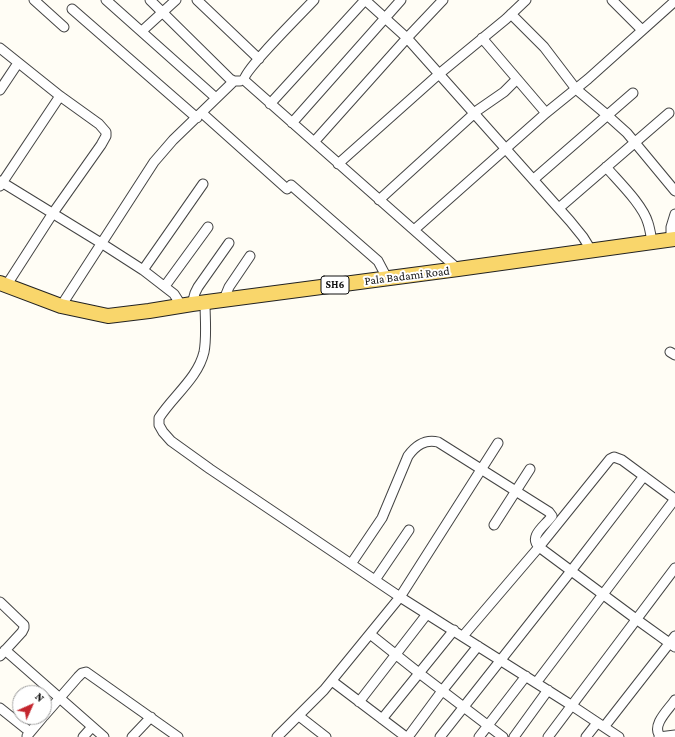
<!DOCTYPE html>
<html>
<head>
<meta charset="utf-8">
<style>
	body { margin:0 }
	#map { position:relative; width:675px; height:737px; overflow:hidden; background:#fffdf5; font-family:"Crimson Pro",serif }
	canvas { display:block }
	.north { position:absolute; left:12px; top:685px; width:40px; height:40px; box-sizing:border-box; background:#fff; border:1px solid #a0a0a0; border-radius:50%; rotate:45deg; font-size:11px; font-weight:700; line-height:16px; text-align:center; color:#111 }
	.north::after { content:''; display:block; margin:auto; width:14px; height:18px; background:#c4262e; clip-path:polygon(50% 0,100% 100%,50% 72%,0 100%) }
</style>
</head>
<body>
<div id="map">
<canvas width="675" height="737"></canvas>
<div class="north">N</div>
</div>
<script>
const ctx = document.querySelector('canvas').getContext('2d');
ctx.lineJoin = 'round';
function trace(path, color, width, dash) {
  ctx.strokeStyle = color;
  ctx.lineWidth = width;
  ctx.lineCap = dash ? 'butt' : 'round';
  ctx.setLineDash(dash || []);
  ctx.stroke(path);
}
function write(font, color, halo, rows, align = 'center') {
  ctx.font = font + ' "Crimson Pro",serif';
  ctx.lineWidth = 4;
  ctx.setLineDash([]);
  ctx.textBaseline = 'middle';
  ctx.strokeStyle = halo;
  ctx.fillStyle = color;
  for (const [text, x, y, turn = 0] of rows) {
    ctx.save();
    ctx.translate(x, y);
    ctx.rotate((+turn || 0) * Math.PI / 180);
    ctx.textAlign = isNaN(turn) ? turn : align;
    if (halo) ctx.strokeText(text, 0, 0);
    ctx.fillText(text, 0, 0);
    ctx.restore();
  }
}
const street = new Path2D(`
	M34,0L64,27
	M106,0L216,98
	M150,0L230,79L234,81H240
	M197,0L259,59
	M314,0C303,12 244,70 244,80L458,269
	M612,0L642,30
	M72,9L197,118
	M511,14L544,47L576,89L607,115L627,133L675,191
	M142,31L176,0
	M482,38L546,113
	M0,48L60,96L99,124L106,132V136L101,145L53,213L6,286
	M0,90L18,63
	M270,104L365,0L407,38L570,221L583,237L591,250
	M202,113L287,189
	M292,123L401,0
	M314,142L407,38L443,0
	M338,164L439,74L506,19L526,0
	M606,167C619,182 643,205 648,223C650,229 651,236 652,242
	M534,179L633,93
	M0,181L101,243L143,270L174,294L181,305
	M291,185L378,261L387,278
	M0,186L60,96
	M379,200L478,110L504,92L517,79
	M559,208L669,113
	M414,230L546,113L588,79L675,1
	M671,239V227L675,214
	M143,270L203,184
	M165,286L208,227
	M224,299L229,287L250,256
	M205,302C205,318 207,337 204,352C198,378 173,396 159,418V425L163,432L171,441L210,469L400,597L324,690L277,737
	M192,304L195,293L198,287L229,243
	M61,306L154,162L173,140L234,81
	M670,352L675,355
	M498,443L400,597L571,705L619,737
	M494,525L530,469
	M351,564L382,518L408,456C416,445 425,439 438,442L549,512L552,516C545,526 528,536 539,547L636,619L675,647
	M375,580L409,530
	M0,602L24,625V628L22,632L0,656
	M370,634L419,673L503,737
	M463,636L539,547L610,459L614,457L622,460L675,499
	M5,650L104,737
	M332,681L406,737
	M536,683L675,499
	M359,702L427,614
	M0,708L30,732
	M44,716L78,677L82,673L86,672L178,737
	M299,716L326,737
	M382,719L454,630
	M604,727L675,636
	M27,736L43,717
	M660,736C651,725 669,709 675,700
	M83,737L92,727
	M132,737L151,717
	M408,737L442,691L478,646
	M440,737L571,571L644,476
	M479,737L526,676
	M514,737L548,690
	M548,737L675,568
	M586,737L597,723
	M659,737L675,735`);
const primary = new Path2D(`
	M0,283L61,306L108,316L149,311L192,304L458,269L675,239`);
const shields = [
	[335,285,28]
];
const shieldNames = [
	["SH6",335,285]
];
const streetNames = [
	["Pala Badami Road",407,276,-7]
];
trace(street, '#444', 11);
trace(primary, '#222', 16);
trace(street, '#fff', 9);
trace(primary, '#f9d66b', 14);
for (const [x, y, w] of shields) {
  const box = new Path2D();
  box.roundRect(x - w / 2, y - 9, w, 18, 3);
  ctx.fillStyle = '#fff';
  ctx.fill(box);
  trace(box, '#111', 1);
}
write('bold 11px', '#111', null, shieldNames);
write('12px', '#111', '#fff', streetNames);
</script>
</body>
</html>
